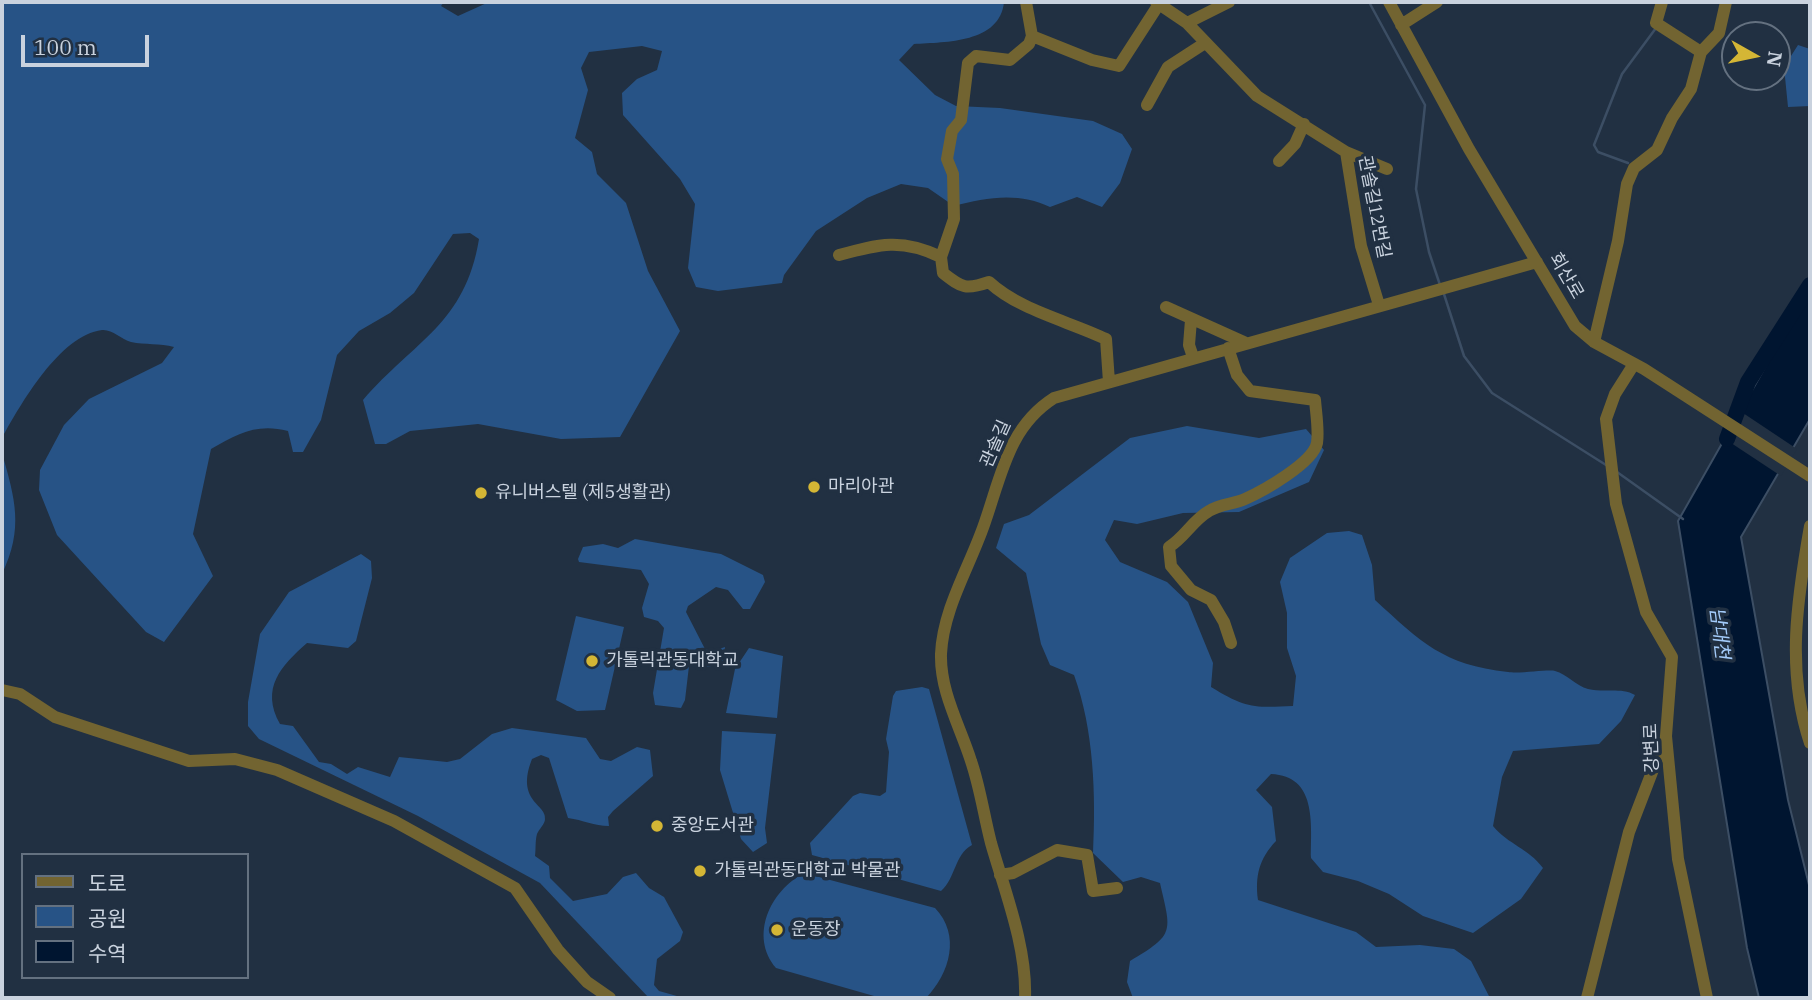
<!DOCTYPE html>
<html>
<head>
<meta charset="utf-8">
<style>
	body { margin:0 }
	#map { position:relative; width:1812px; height:1000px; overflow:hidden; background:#213042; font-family:"IBM Plex Serif","Noto Sans KR",serif }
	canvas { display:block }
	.frame { position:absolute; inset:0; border:4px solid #c9d2de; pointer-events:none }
	.legend { position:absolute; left:21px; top:853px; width:228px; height:126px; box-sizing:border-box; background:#213042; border:2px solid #647180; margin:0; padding:9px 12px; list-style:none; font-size:21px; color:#c9d2de }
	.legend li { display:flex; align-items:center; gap:14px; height:35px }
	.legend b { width:35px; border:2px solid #647180 }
	.north { position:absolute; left:1721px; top:21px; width:70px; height:70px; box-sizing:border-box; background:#213042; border:2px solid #647180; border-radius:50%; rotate:99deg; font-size:19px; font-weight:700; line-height:28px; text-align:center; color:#c9d2de }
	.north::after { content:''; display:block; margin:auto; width:24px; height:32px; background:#d4b635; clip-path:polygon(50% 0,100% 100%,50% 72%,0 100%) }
	.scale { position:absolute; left:21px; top:35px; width:128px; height:32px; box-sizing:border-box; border:4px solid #c9d2de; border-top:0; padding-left:9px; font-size:21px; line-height:24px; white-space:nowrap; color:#c9d2de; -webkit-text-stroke:5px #213042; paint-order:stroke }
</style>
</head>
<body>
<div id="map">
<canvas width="1812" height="1000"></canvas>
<div class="frame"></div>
<ul class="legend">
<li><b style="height:9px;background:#726431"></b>도로</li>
<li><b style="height:19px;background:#275386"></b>공원</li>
<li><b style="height:19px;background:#001530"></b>수역</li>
</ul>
<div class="north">N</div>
<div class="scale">100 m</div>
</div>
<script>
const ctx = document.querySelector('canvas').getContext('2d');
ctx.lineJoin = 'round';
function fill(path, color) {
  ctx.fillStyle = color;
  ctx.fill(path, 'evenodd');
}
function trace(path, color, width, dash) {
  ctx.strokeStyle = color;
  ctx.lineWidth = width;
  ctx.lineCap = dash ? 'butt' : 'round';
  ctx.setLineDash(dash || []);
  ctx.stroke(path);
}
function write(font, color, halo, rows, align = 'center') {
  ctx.font = font + ' "IBM Plex Serif","Noto Sans KR",serif';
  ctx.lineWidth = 7;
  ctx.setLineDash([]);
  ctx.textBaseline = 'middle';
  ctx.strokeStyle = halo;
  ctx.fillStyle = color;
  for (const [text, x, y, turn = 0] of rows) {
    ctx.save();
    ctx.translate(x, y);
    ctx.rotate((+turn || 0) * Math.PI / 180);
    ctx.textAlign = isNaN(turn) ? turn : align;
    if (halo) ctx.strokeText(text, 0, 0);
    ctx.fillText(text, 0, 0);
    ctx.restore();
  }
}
const green = new Path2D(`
	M2,2H444L441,6L458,16L489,2H1004C1000,43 946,42 914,44L899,60L935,95L956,106L1000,108L1093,121L1122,134L1132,149L1120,183L1102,207L1077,197L1050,207C1020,192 986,197 954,206L928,188L901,184L867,198L816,231L784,275L782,283L718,291L696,287L688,268L695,204L680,179L623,115L622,93L637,79L657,70L662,51L642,46L589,52L581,68L588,90L575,138L592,152L597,174L626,203L648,271L680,331L620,437L561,439L478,424L410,431L386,444H375L363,400C415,340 465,324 479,239L470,233L453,234L414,293L390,313L359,331L337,355L321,420L303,452H293L288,431C256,423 238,434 211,449L193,534L213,576L164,642L146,632L57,535L39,490L40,470L64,425L89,399L162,363L174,347C160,343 145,345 131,342C121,339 112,329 102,330C60,335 20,405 2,438Z
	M1798,45L1810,49V106L1788,107L1784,67Z
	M1187,426L1259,438L1306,429L1324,450L1309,482L1239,512L1183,513L1137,524L1114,520L1105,540L1120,562L1167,582L1188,602L1213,663L1211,687C1245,708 1254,708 1293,706L1296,676L1287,648V613L1280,582L1290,558L1327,533L1349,531L1362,535L1372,565L1375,600C1421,642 1443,665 1508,672C1520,674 1549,669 1555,671C1567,674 1576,686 1588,689C1604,693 1621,687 1635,695L1621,721L1599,744L1513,751L1502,777L1493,826C1509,845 1528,848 1543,868L1521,899L1473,933L1423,916L1389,894L1358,881L1323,872L1311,858C1311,823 1317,776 1271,774L1256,790L1272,807L1276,841C1259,859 1255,876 1258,900L1356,932L1376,947L1420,945L1454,949L1471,961L1490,998H1133L1127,982L1130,961C1176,934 1171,932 1160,883L1141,877L1123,882L1093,853C1096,795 1094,730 1074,675L1050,665L1041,644L1026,573L996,548L1004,524L1029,515L1130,438Z
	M2,453C15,499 24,528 2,574Z
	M635,539L721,554L763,575L765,582L750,609H743L728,590L716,587L688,606L686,612L705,649L713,651L725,647L723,661L709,667L689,666L685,700L681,708L655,705L653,693L664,628L658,621L644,617L642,608L649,584L641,570L579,562L578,559L583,547L603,544L618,548Z
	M361,554L371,561L372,578L356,641L348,648L307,643C281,666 260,688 280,724L293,726L319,762L331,764L347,774L358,767L390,777L399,757L447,762L460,759L492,734L512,728L586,738L600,759L611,761L637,747L650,750L653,776L613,811L608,817L609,826C594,826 583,820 568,818L549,758L541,755L532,759C515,802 547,804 545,819C545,824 539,829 537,834C535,841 536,850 535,856L549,866L550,878L573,901L607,894L623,877L636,873L649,888L664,897L683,932L680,941L657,959L654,985L659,991L684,998H649L540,883L418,816L259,739L248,726V702L260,634L289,592Z
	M576,616L624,627L605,710L577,711L556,700Z
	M749,648L783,656L777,718L726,713L735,669Z
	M922,687L929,689L972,845C954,855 956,878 941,891L812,855L810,843L853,796L860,793L880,796L886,792L889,752L886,739L893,696L896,691Z
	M722,731L776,734L765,828L767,843L753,852L741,839L720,770Z
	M804,873L935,908C961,935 950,973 926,998H881L776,968C749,936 770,891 804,873Z`);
const water = new Path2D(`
	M1810,288V419L1741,537L1788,800L1810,889V998H1759L1747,948L1678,521Z`);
const pier = new Path2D(`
	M1737,409L1797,449L1781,476L1722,437Z`);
const stream = new Path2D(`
	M1369,2L1425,105L1416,189L1429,252L1440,285
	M1628,163L1598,152L1594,145L1622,74L1656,28
	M1443,291L1464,356L1492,393L1606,465
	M1617,472L1683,519`);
const river = new Path2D(`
	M1727,439L1748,382L1810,285`);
const minor = new Path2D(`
	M1026,2L1032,36
	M1156,2L1187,23L1257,96L1346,152L1361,246L1379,305
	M1389,2L1469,149L1575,326L1594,342L1644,369L1810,476
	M1187,23L1229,2
	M1401,25L1437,2
	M1701,52L1719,33L1726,2
	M1147,105L1168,67L1205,43
	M1346,152L1387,169
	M1279,161L1295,144L1304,124
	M839,255C879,244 902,238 941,257L943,273C962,288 966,290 989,282C1019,310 1068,321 1106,339L1109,382
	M941,257L954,219L953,174L947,159L952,131L961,120L968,63L976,56L1010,60L1029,44L1032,36L1092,60L1119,66L1159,4
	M1166,307L1246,343
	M1191,320L1189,345L1193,357
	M1594,342L1618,241L1627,184L1634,168L1657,150L1672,118L1691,89L1701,52L1656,23L1662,2
	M1228,348L1237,375L1250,391L1315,400C1316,413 1319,430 1317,443C1313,463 1263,491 1245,499C1234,504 1220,504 1209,511C1193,520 1185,537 1169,547L1171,566L1191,590L1211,600L1224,622L1231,643
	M1634,364L1615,394L1606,419L1616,504L1646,612L1672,657L1666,736L1678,859L1707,998
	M1810,526C1797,600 1786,671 1810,743
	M2,690L20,694L55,717L189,761L235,759L277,770L394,821L515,888L558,950L587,982L610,998
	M1000,875L1013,873L1057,850L1087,855L1093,891L1117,888
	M1025,998C1027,947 1005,892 991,843C984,816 980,787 971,761C960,726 940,692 941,654C943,607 972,563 986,519C1002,472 1010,426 1054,398L1537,262
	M1587,998L1629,832L1664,741`);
const markers = [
	[814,487,7,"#d4b635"],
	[481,493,7,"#d4b635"],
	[592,661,7,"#d4b635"],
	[657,826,7,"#d4b635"],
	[700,871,7,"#d4b635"],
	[777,930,7,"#d4b635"]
];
const streetNames = [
	["관솔길12번길",1374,207,79],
	["회산로",1566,276,60],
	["관솔길",996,444,-66],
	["강변로",1652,748,-92]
];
const poiNames = [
	["마리아관",828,487],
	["유니버스텔 (제5생활관)",495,493],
	["가톨릭관동대학교",606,661],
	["중앙도서관",671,826],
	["가톨릭관동대학교 박물관",714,871],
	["운동장",791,930]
];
const waterNames = [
	["남대천",1719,633,83]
];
fill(green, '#275386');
fill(water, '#001530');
trace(water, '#3c4e64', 2);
fill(pier, '#213042');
trace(stream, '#3c4e64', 2.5);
trace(river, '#001530', 16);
trace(minor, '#726431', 12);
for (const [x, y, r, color] of markers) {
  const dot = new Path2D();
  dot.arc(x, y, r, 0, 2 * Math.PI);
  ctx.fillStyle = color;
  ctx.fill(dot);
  trace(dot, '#213042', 2.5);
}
write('18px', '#c9d2de', '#213042', streetNames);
write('18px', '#c9d2de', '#213042', poiNames, 'left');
write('italic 19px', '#a3cbfa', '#213042', waterNames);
</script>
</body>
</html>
